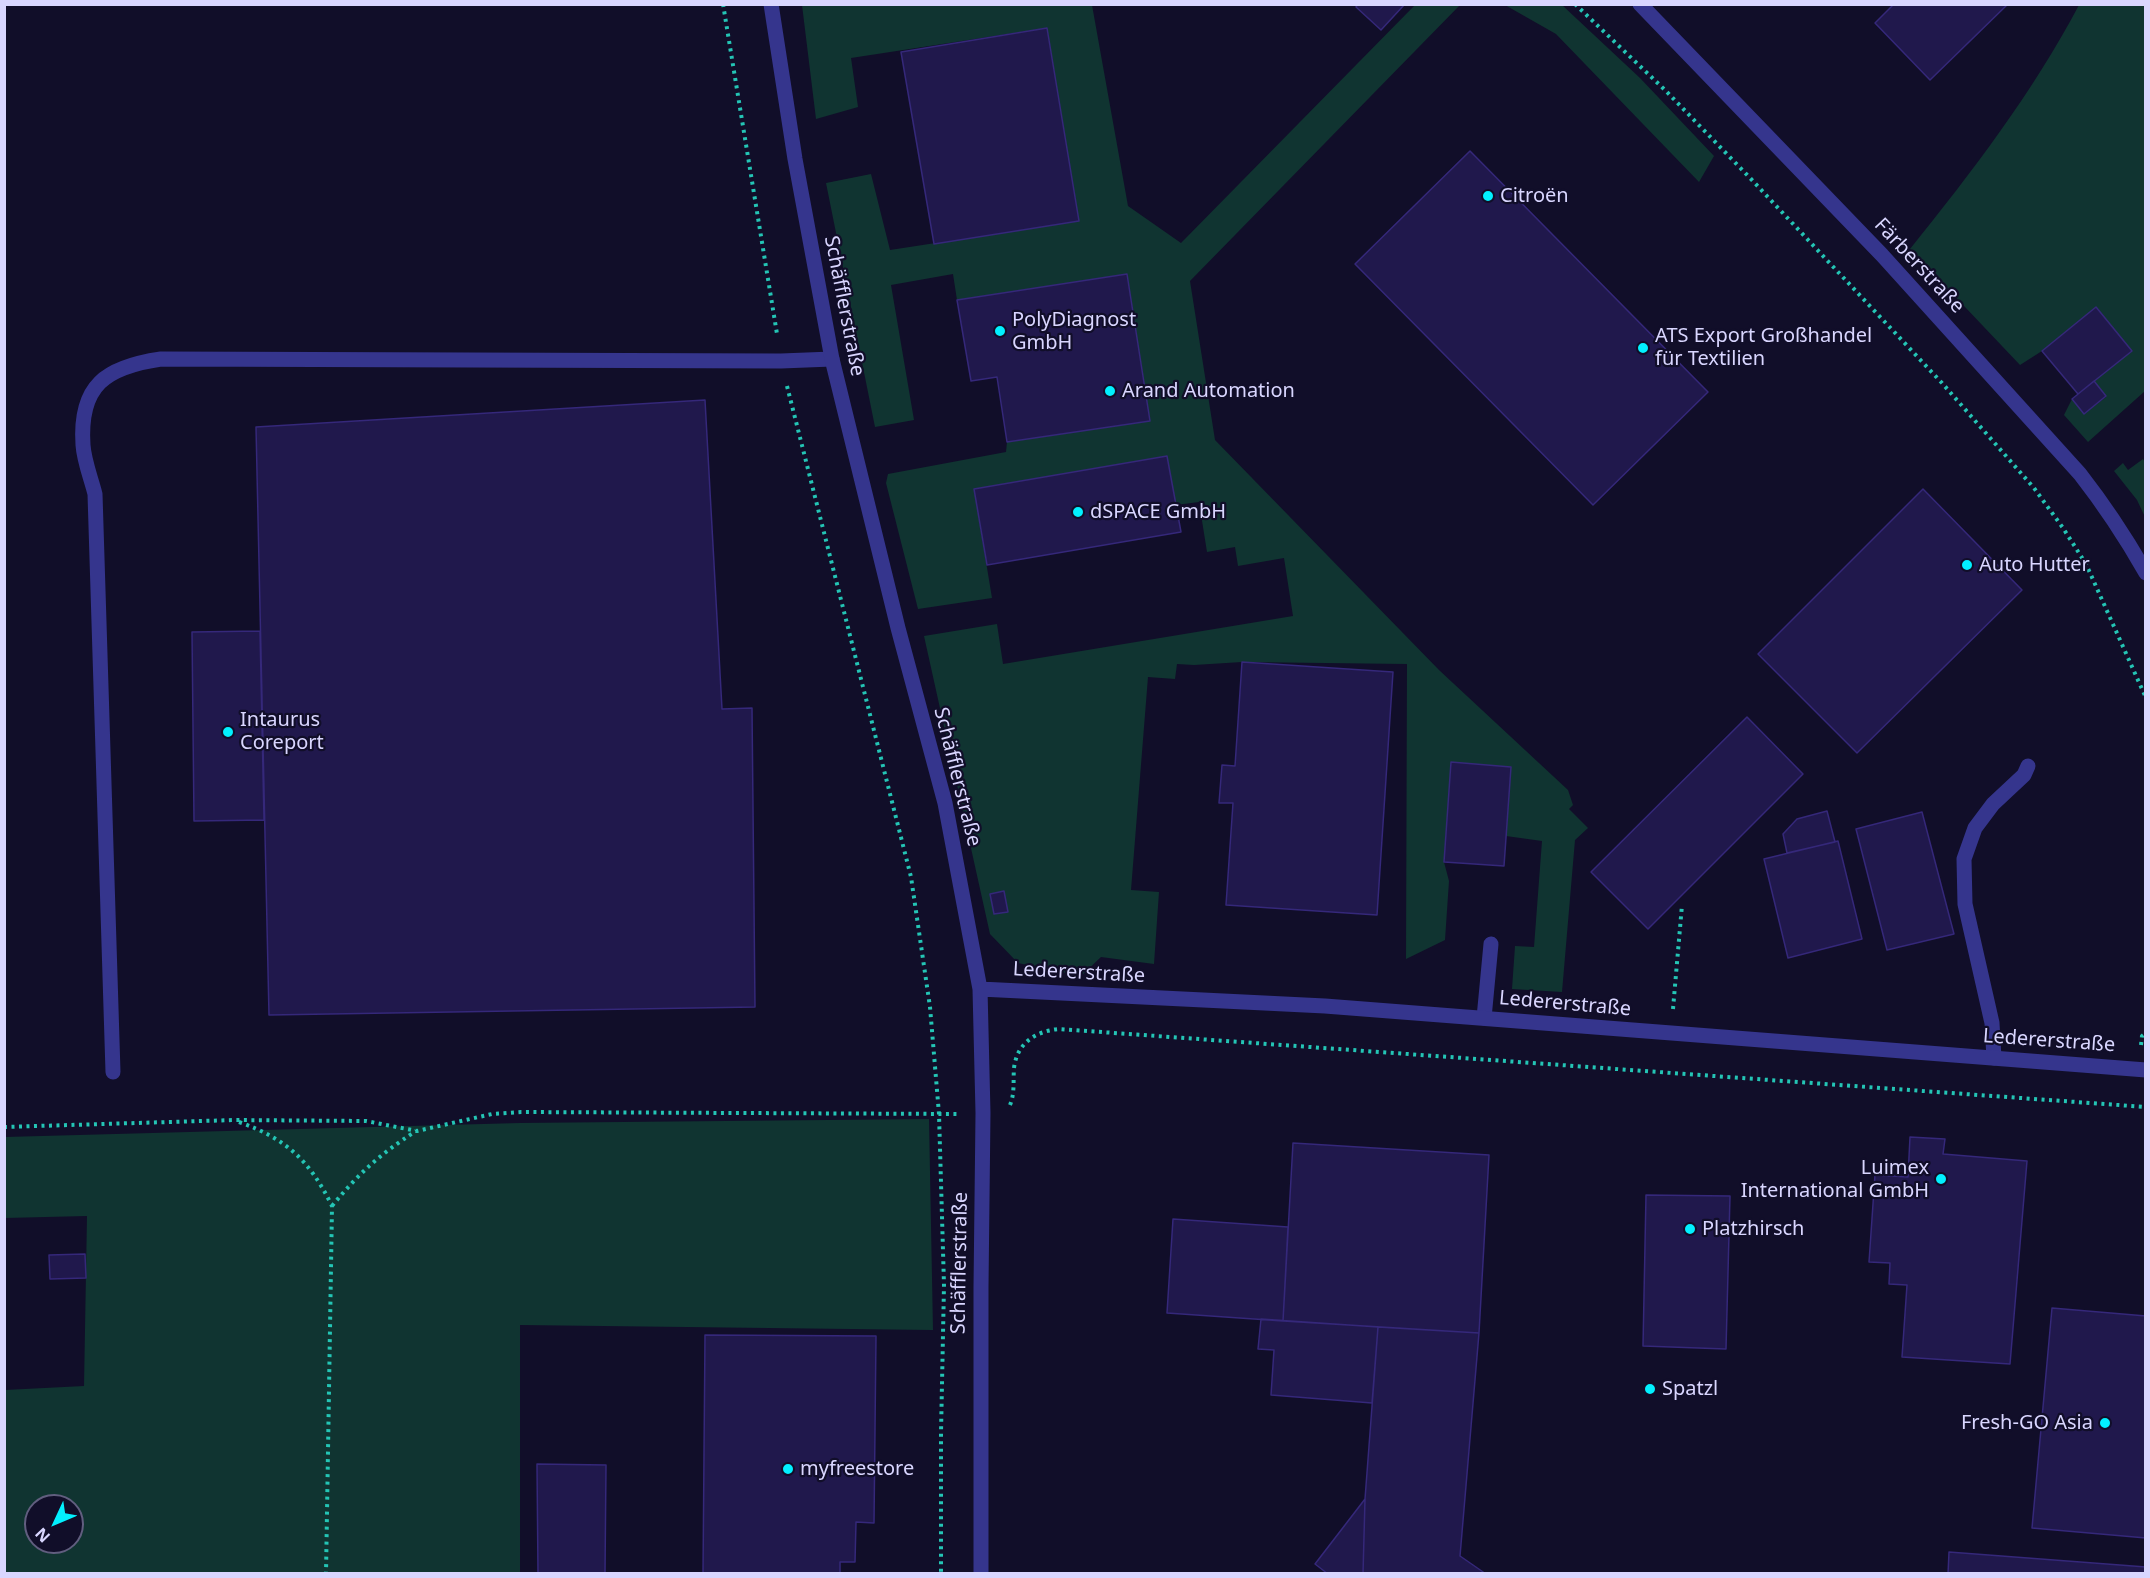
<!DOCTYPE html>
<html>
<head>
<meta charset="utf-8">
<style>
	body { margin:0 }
	#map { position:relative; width:2150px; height:1578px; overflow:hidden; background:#110e29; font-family:"Noto Sans",sans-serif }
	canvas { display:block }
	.frame { position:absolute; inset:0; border:6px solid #d9d6ff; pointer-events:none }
	.north { position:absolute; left:24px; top:1494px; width:60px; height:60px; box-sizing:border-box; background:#110e29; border:2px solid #615e7f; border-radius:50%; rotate:226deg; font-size:16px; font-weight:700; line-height:24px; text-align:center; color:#d9d6ff }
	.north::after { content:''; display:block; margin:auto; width:21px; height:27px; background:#02f0ff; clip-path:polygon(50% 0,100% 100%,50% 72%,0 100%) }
</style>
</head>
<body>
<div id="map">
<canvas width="2150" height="1578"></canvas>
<div class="frame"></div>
<div class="north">N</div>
</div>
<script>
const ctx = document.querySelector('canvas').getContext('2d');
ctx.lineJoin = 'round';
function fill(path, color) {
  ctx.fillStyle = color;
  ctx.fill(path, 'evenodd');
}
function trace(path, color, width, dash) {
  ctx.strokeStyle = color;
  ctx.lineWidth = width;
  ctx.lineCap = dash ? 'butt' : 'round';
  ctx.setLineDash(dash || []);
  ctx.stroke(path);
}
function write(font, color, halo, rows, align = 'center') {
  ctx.font = font + ' "Noto Sans",sans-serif';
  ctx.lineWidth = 4.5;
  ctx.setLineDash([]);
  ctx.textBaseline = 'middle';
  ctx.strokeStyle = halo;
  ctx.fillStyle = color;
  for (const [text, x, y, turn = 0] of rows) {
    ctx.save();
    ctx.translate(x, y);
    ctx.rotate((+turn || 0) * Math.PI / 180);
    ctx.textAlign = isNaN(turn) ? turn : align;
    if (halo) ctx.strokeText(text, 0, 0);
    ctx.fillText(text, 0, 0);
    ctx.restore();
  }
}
const green = new Path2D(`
	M802,5H1092L1128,206L1181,243L1415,5H1460L1190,281L1215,440L1439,670L1568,790L1573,805L1569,809L1588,828L1575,840L1562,992L1512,989L1515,946L1534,947L1542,841L1506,836L1511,767L1451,763L1444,862L1449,881L1445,940L1406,959L1407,664L1242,662L1194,665L1177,664L1175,679L1148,677L1131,890L1159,892L1154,964L1101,957L1081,976L1018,963L990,934L924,636L997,624L1003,664L1293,616L1284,558L1238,566L1235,547L1207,552L1199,502L1176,505L1167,456L974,489L992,598L918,609L886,483L888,474L1006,452L1007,442L1150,421L1127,274L957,300L953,274L891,285L914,420L875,427L826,183L871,174L890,250L1079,221L1047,28L851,58L858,107L816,119Z
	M1505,5H1562L1640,78L1714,156L1699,182L1556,34Z
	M2079,5H2145V391L2088,442L2064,415L2072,399L2084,414L2106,397L2094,381L2132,351L2097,308L2042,351L2020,365L1910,249C1972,172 2033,92 2079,5Z
	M2143,459L2146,464L2145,517L2137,500L2114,471L2123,463L2128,470Z
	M929,1119L933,1330L520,1325V1573H5V1390L84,1386L87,1216L5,1218V1137L520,1123ZM36,1506H72V1542H36Z`);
const building = new Path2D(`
	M1358,4H1405L1381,30L1356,7Z
	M1894,4H2008L1930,80L1875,23Z
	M1047,28L1079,221L934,244L901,52Z
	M1470,151L1708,392L1593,505L1355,264Z
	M1127,274L1150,421L1007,442L997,377L971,381L957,300Z
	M2096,307L2132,351L2078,394L2042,351Z
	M2094,381L2106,396L2084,414L2072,399Z
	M705,400L722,709L752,708L755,1007L269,1015L256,427Z
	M1167,456L1181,532L987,565L974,489Z
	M1923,489L2022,590L1857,753L1758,654Z
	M260,631L264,820L194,821L192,632Z
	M1242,662L1393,672L1377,915L1226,905L1233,803H1219L1222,765L1235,766Z
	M1747,717L1803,774L1648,929L1591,872Z
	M1451,762L1511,767L1504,866L1444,862Z
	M1827,811L1835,842L1787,853L1783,834L1797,819Z
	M1922,812L1954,934L1887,950L1856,829Z
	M1838,841L1862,939L1788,958L1764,859Z
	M1004,891L1008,912L994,914L990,894Z
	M1910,1137L1945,1139L1943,1154L2027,1161L2010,1364L1902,1357L1907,1285L1889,1284L1890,1263L1869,1262L1875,1175L1908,1177Z
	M1293,1143L1489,1155L1479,1333L1283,1321Z
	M1646,1195L1730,1196L1726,1349L1643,1346Z
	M1173,1219L1288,1227L1283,1321L1167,1313Z
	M85,1254L86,1278L50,1279L49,1255Z
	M2052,1308L2146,1316V1538L2032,1528Z
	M1261,1319L1378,1327L1372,1403L1271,1395L1274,1350L1258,1349Z
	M1378,1327L1479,1333L1460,1556L1486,1574H1363L1365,1499Z
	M705,1335L876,1336L874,1523L856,1522L855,1562H840V1574H703Z
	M537,1464L606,1465L605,1574H538Z
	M1365,1499L1363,1574H1328L1315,1564Z
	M1949,1552L2146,1567V1574H1948Z`);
const path = new Path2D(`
	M723,4L777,334
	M1575,4L1666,91L1751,179L1942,383L2034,488L2063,528L2086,564L2146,698
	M787,386L911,877L930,1007L939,1114L944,1285L941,1433V1574
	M1673,1009L1682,905
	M2141,1045L2142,1036L2146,1033
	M1010,1105C1015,1093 1013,1081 1014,1068C1017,1043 1036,1031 1059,1029L2146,1107
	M239,1122C287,1139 310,1161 332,1206L326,1574
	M4,1127L235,1120L366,1121L417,1131L492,1114L521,1112L958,1114
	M332,1206C359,1173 379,1155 416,1131`);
const service = new Path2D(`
	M1484,1018L1491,944
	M1994,1058L1992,1023L1965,904L1964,859L1975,828L1993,804L2024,775L2028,766
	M113,1072L95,494C91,478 84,461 83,445C79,385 106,367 161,359L781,361L832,359`);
const minor = new Path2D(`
	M771,4L795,159L832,359L898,628L945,803L980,989L983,1113L981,1287V1574
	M1640,4L1882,255L2080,474C2105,506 2126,538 2146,573
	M980,989L1325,1006L2146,1070`);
const markers = [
	[1488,196,6,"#02f0ff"],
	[1000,331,6,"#02f0ff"],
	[1643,348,6,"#02f0ff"],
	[1110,391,6,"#02f0ff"],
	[1078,512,6,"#02f0ff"],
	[1967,565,6,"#02f0ff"],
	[228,732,6,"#02f0ff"],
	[1941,1179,6,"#02f0ff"],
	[1690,1229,6,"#02f0ff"],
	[1650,1389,6,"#02f0ff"],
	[2105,1423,6,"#02f0ff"],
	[788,1469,6,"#02f0ff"]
];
const poiNames = [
	["Citroën",1500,196],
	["PolyDiagnost",1012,320],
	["GmbH",1012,343],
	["ATS Export Großhandel",1655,336],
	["für Textilien",1655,359],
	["Arand Automation",1122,391],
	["dSPACE GmbH",1090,512],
	["Auto Hutter",1979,565],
	["Intaurus",240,720],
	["Coreport",240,743],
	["Luimex",1929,1168,"right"],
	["International GmbH",1929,1191,"right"],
	["Platzhirsch",1702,1229],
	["Spatzl",1662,1389],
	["Fresh-GO Asia",2093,1423,"right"],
	["myfreestore",800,1469]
];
const streetNames = [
	["Färberstraße",1919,266,47],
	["Schäfflerstraße",844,306,79],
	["Schäfflerstraße",957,777,76],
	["Ledererstraße",1079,973,3],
	["Ledererstraße",1565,1004,5],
	["Ledererstraße",2049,1041,4],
	["Schäfflerstraße",960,1263,-89]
];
fill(green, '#103431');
fill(building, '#20184c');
trace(building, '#35287a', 1.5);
trace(path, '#24c5b5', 4, [3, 4.5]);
trace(service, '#35358d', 15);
trace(minor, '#35358d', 15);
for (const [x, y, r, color] of markers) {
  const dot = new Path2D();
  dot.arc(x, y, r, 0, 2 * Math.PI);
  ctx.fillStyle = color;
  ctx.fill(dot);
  trace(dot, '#110e29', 2);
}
write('20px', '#d9d6ff', '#110e29', poiNames, 'left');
write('20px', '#d9d6ff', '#110e29', streetNames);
</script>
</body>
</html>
